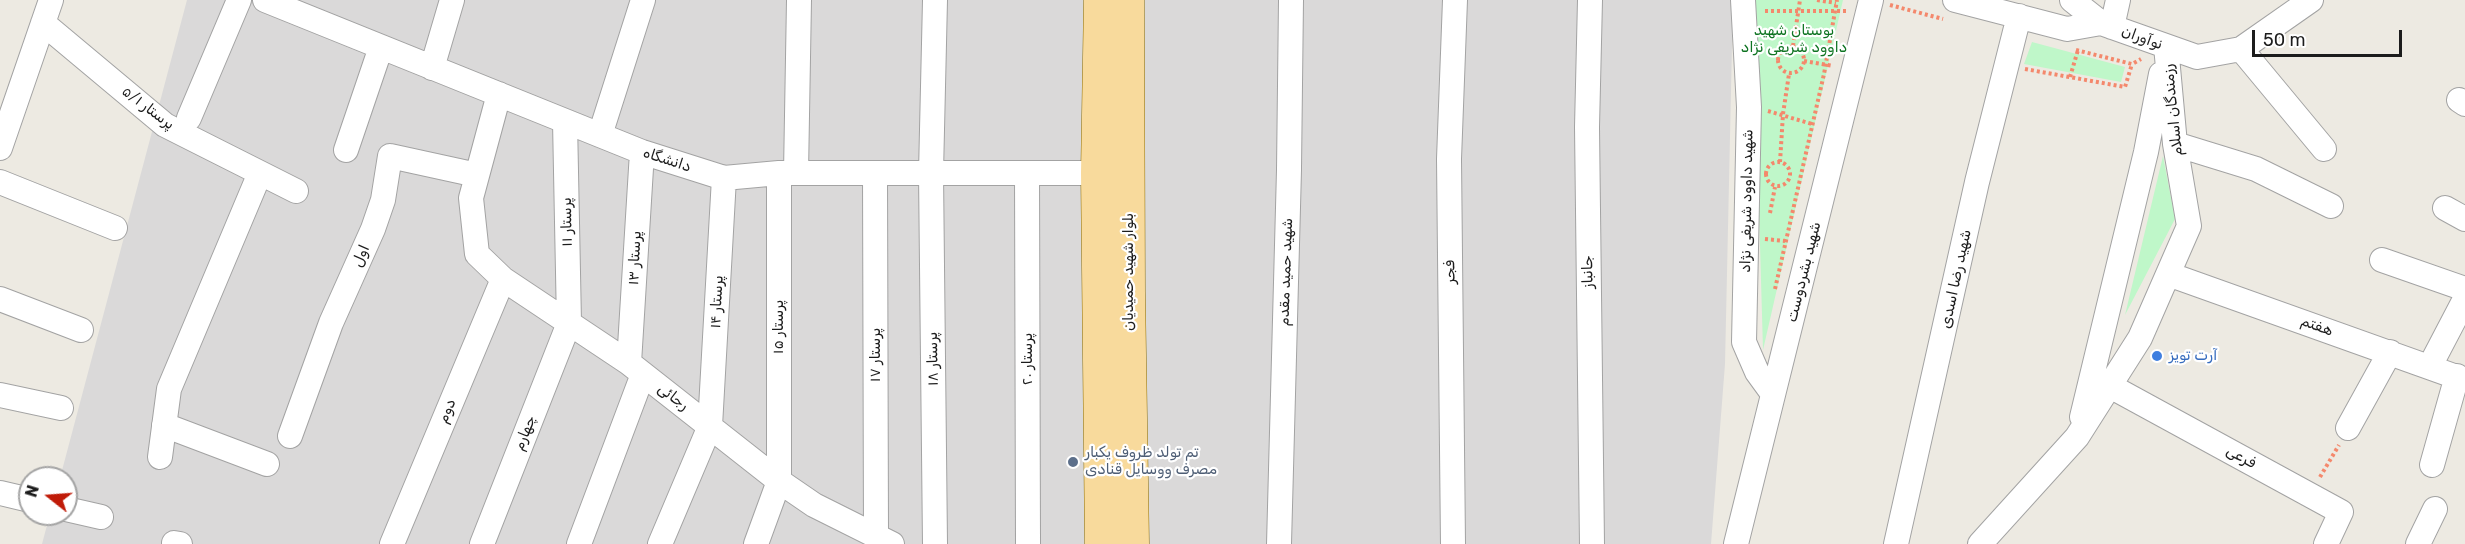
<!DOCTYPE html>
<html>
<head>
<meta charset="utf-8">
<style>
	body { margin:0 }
	#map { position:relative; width:2465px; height:544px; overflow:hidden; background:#edeae2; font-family:Rubik,sans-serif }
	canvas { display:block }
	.north { position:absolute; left:18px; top:466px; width:60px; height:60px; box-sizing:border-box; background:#fff; border:2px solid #a4a4a4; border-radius:50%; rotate:287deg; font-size:16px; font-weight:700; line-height:24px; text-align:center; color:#1c1c1c }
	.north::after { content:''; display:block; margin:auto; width:21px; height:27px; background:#c01b08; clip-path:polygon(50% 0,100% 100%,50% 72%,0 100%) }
	.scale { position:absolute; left:2252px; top:30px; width:150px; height:27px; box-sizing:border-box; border:3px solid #1c1c1c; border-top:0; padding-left:8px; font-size:18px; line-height:21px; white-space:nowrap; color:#1c1c1c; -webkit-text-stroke:4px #fff; paint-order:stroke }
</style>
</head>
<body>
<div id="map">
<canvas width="2465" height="544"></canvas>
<div class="north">N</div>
<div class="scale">50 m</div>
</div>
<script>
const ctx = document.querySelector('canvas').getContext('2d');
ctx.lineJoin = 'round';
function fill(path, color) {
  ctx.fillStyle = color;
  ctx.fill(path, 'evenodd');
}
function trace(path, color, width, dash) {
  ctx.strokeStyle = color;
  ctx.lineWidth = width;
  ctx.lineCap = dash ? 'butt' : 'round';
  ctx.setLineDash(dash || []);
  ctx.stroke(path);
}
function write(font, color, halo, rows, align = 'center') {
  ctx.font = font + ' Rubik,Vazirmatn,sans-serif';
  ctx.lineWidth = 4.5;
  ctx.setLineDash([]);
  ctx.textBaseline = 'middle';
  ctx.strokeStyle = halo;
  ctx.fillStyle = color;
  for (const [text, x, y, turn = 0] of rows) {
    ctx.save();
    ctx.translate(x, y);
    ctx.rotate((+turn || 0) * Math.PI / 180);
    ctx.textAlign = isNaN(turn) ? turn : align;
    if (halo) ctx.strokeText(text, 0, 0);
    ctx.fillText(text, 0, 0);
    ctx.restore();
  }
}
const residential = new Path2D(`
	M187,0H1733L1725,364L1711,544H42L50,514H66V478H60Z`);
const park = new Path2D(`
	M1753,0H1843L1763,350Z
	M2032,42L2125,67L2121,82L2024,64Z
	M2163,156L2175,219L2125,315Z`);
const path = new Path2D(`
	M1817,0L1836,3
	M1890,5L1943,19
	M1765,11H1847
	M1793,46L1800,0
	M1778 60a13 13 0 1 1 26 0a13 13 0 1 1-26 0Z
	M2076,50L2132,64L2141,59
	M1804,61L1833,66
	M2025,69L2125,87L2132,64
	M2070,77L2078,50
	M1768,111L1812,124
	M1780,162L1783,114L1789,74
	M1766 174a12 12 0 1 1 24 0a12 12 0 1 1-24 0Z
	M1770,213L1775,187
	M1765,239L1785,241
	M1775,289L1824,74L1837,0
	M2320,477L2339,445`);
const minor = new Path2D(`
	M265,0L642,152L724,178L779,173H1097
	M1590,0L1587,127L1592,544
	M1743,0L1749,107L1744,342L1757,372L1773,394
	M1955,0L2067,29L2101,23
	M2072,0L2101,23L2197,57L2241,49L2311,0
	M43,23L165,125L296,191
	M2112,27L2118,0
	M2241,49L2324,149
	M432,68L452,0
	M499,94L471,198L477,254L503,279L629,363L779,481L814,505L892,544
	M2459,100L2465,104
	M189,118L239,0
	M600,135L643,0
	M2175,144L2256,169L2331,206
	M0,148L51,0
	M346,150L381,47
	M796,173L799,0
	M875,173L876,536
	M1027,173L1028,544
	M0,182L115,228
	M2445,208L2465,219
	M2382,260L2465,289
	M2168,274L2465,380
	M0,299L81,330
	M629,363L642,152
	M2430,366L2465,299
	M2110,386L2341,512L2326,544
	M0,395L61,408
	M2082,417L2146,152L2161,74
	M164,425L267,464
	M2348,428L2390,352
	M290,436L331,323L373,229L383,200L390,156L477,175
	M160,457L169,389L260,173
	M2432,465L2457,376
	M0,493L30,500
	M66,509L101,517
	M174,543L180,544
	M392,544L503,279
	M482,544L569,323L565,121
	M579,544L643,374
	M660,544L710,426L724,178
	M756,544L779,481V173
	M935,544L931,173L935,0
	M1279,544L1289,170L1291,0
	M1453,544L1449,159L1455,0
	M1736,544L1871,0
	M1896,544L1977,182L2019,16
	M1980,544L2077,437L2140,338L2189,226L2175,144L2166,46
	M2418,544L2435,509`);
const major = new Path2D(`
	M1100,0L1097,173L1101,544
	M1128,0L1129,292L1133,544`);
const markers = [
	[2157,356,6,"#3f7fe0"],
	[1073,462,6,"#5c6f8a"]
];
const parkNames = [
	["بوستان شهید",1794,31],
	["داوود شریفی نژاد",1794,48]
];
const streetNames = [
	["نوآوران",2142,38,20],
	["پرستار ۵/۱",148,108,37],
	["رزمندگان اسلام",2173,110,-96],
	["دانشگاه",667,160,18],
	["شهید داوود شریفی نژاد",1747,201,-89],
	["پرستار ۱۱",567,222,-91],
	["اول",361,256,-66],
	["پرستار ۱۳",635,258,-87],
	["بلوار شهید حمیدیان",1129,272,-90],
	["شهید حمید مقدم",1286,272,-88],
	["فجر",1450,272,-91],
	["جانباز",1588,272,-91],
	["شهید بشردوست",1804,272,-76],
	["شهید رضا اسدی",1956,279,-78],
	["پرستار ۱۴",717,302,-87],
	["هفتم",2317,326,20],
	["پرستار ۱۵",779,327,-90],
	["پرستار ۱۷",876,355,-90],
	["پرستار ۱۸",933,359,-91],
	["پرستار ۲۰",1028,359,-90],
	["رجائی",673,397,37],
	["دوم",447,411,-67],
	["چهارم",525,433,-68],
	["فرعی",2241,457,29]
];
const shopNames = [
	["آرت تویز",2169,356]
];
const serviceNames = [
	["تم تولد ظروف یکبار",1085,453],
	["مصرف ووسایل قنادی",1085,470]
];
fill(residential, '#dad9d9');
fill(park, '#bff7c9');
trace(minor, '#a3a3a3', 26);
trace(major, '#8e6f06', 33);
trace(path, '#f4886c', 4, [3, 3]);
trace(minor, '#fff', 24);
trace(major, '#f8da9c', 32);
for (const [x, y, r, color] of markers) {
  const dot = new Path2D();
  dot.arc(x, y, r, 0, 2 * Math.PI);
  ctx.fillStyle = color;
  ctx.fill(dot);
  trace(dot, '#fff', 2);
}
write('15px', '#0f7422', '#fff', parkNames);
write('15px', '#1c1c1c', '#fff', streetNames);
write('15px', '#366cbe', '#fff', shopNames, 'left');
write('15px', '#4e5e75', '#fff', serviceNames, 'left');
</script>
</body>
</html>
